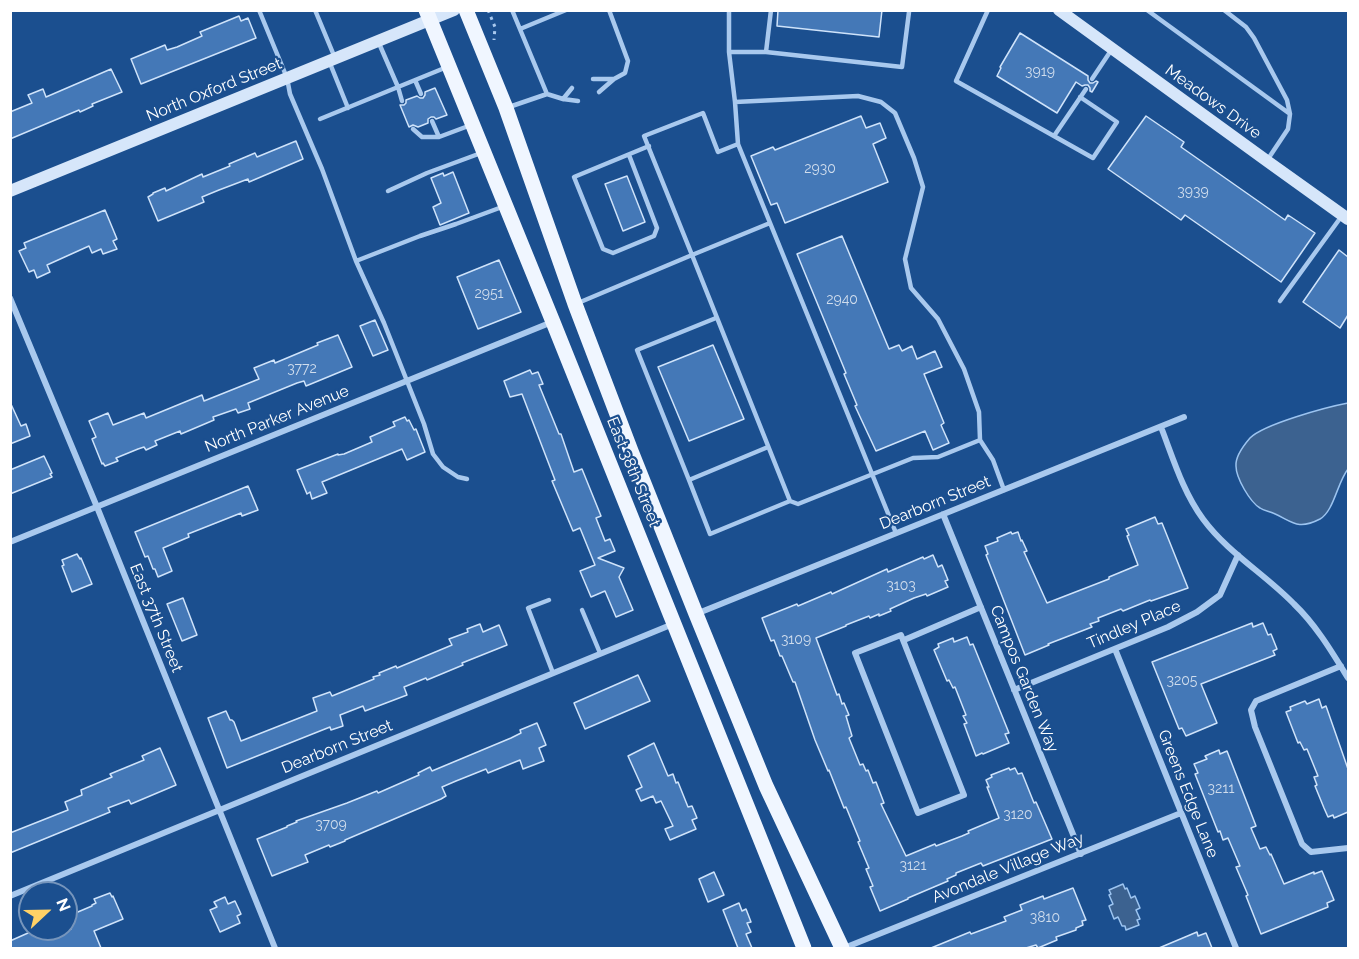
<!DOCTYPE html>
<html>
<head>
<meta charset="utf-8">
<style>
	body { margin:0 }
	#map { position:relative; width:1359px; height:959px; overflow:hidden; background:#1b4f8f; font-family:Raleway,sans-serif }
	canvas { display:block }
	.frame { position:absolute; inset:0; border:12px solid #fff; pointer-events:none }
	.north { position:absolute; left:18px; top:881px; width:60px; height:60px; box-sizing:border-box; background:#1b4f8f; border:2px solid #7695bc; border-radius:50%; rotate:68deg; font-size:16px; font-weight:700; line-height:24px; text-align:center; color:#fff }
	.north::after { content:''; display:block; margin:auto; width:21px; height:27px; background:#ffd166; clip-path:polygon(50% 0,100% 100%,50% 72%,0 100%) }
</style>
</head>
<body>
<div id="map">
<canvas width="1359" height="959"></canvas>
<div class="frame"></div>
<div class="north">N</div>
</div>
<script>
const ctx = document.querySelector('canvas').getContext('2d');
ctx.lineJoin = 'round';
function fill(path, color) {
  ctx.fillStyle = color;
  ctx.fill(path, 'evenodd');
}
function trace(path, color, width, dash) {
  ctx.strokeStyle = color;
  ctx.lineWidth = width;
  ctx.lineCap = dash ? 'butt' : 'round';
  ctx.setLineDash(dash || []);
  ctx.stroke(path);
}
function write(font, color, halo, rows, align = 'center') {
  ctx.font = font + ' Raleway,sans-serif';
  ctx.lineWidth = 4.5;
  ctx.setLineDash([]);
  ctx.textBaseline = 'middle';
  ctx.strokeStyle = halo;
  ctx.fillStyle = color;
  for (const [text, x, y, turn = 0] of rows) {
    ctx.save();
    ctx.translate(x, y);
    ctx.rotate((+turn || 0) * Math.PI / 180);
    ctx.textAlign = isNaN(turn) ? turn : align;
    if (halo) ctx.strokeText(text, 0, 0);
    ctx.fillText(text, 0, 0);
    ctx.restore();
  }
}
const water = new Path2D(`
	M1348,403V469C1337,483 1334,511 1320,519C1297,531 1292,521 1273,513C1269,511 1264,511 1260,508C1250,502 1236,478 1236,466C1235,456 1244,445 1250,438C1264,424 1327,407 1348,403Z
	M1123,884L1125,889L1127,888L1131,898L1135,896L1140,908L1136,910L1140,919L1137,920L1139,925L1126,930L1125,926H1122L1118,917L1114,919L1109,906L1113,904L1109,895L1111,894L1109,890Z`);
const building = new Path2D(`
	M778,10H882L879,37L777,26Z
	M239,16L241,21L248,18L256,38L141,84L131,59L165,45L167,50L177,47L202,36L200,32Z
	M1020,33L1088,76V80L1090,83H1093L1096,81L1098,82L1092,92L1090,91V88L1088,85H1085L1082,86L1076,82L1057,113L997,76L1001,68L1000,67Z
	M111,69L122,92L92,104L93,106L80,112L79,110L10,139V112L32,103L28,95L43,89L46,97Z
	M435,88L447,115L436,119L434,117H431L428,119V123L418,127L413,125L409,127L400,105H404L406,103V100L417,96L420,98H423L425,95V92Z
	M861,116L866,128L880,123L886,138L873,144L888,182L785,223L777,203L771,205L751,156L773,147L775,150Z
	M1146,116L1184,142L1181,147L1285,220L1288,215L1315,233L1281,282L1185,215L1181,220L1108,169Z
	M296,141L303,159L249,182L248,179L219,190L202,197L204,202L158,221L148,197L153,194V193L165,188L166,191L202,174L203,177L230,166L229,164L236,161L255,153L257,157Z
	M453,172L469,213L440,225L433,207L441,203L431,178L443,173L444,176Z
	M627,176L645,222L623,231L605,184Z
	M105,210L117,239L113,241L117,249L103,254L101,249L92,253L89,246L47,265L50,272L37,278L34,270L29,272L19,251L26,248L24,243Z
	M842,236L889,349L899,345L902,351L912,346L917,359L935,351L942,367L924,374L944,423L941,425L949,443L933,450L925,431L876,451L855,406L857,405L844,374L846,373L797,254Z
	M1339,250L1348,257V315L1340,328L1303,302Z
	M499,260L521,312L478,329L457,277Z
	M375,320L388,350L373,356L360,326Z
	M338,335L352,367L306,386L304,381L297,383L248,403L250,409L238,413L236,409L213,417L214,420L181,434L180,431L155,441L157,445L146,450L144,447L138,449L116,458L118,461L105,466L103,463L102,464L92,439L96,437L89,421L108,413L113,425L144,413L146,418L202,395L204,401L259,379L254,368L274,360L275,363L318,345L317,343Z
	M713,345L744,419L689,441L658,367Z
	M530,370L532,374L538,372L543,384L539,385L559,434H561L574,472L582,469L601,516L596,518L605,541L610,539L615,551L598,558L624,568L619,577L633,610L616,617L605,591L591,597L580,571L595,565L580,528L573,531L552,481L555,480L522,394L510,397L504,381Z
	M10,402L21,426L26,424L30,436L10,444Z
	M405,417L407,421L409,420L414,430L416,429L425,452L407,460L402,449L322,482L327,493L312,499L310,492L307,494L297,470L338,454V455L344,454L372,442L370,437L395,426L393,422Z
	M44,456L52,473L50,474L52,477L10,494V470Z
	M248,486L258,510L242,516L241,513L188,534L189,537L163,548L172,571L158,577L155,569H153L148,556L145,557L135,532Z
	M1155,517L1158,524L1162,523L1188,588L1151,601L1150,600L1123,611L1121,609L1098,618L1099,621L1090,624L1092,627L1048,644L1049,645L1025,655L986,555L988,554L985,546L998,541L997,538L1011,532L1012,534L1018,532L1021,541L1022,540L1027,551L1024,552L1047,603L1109,579V577L1138,565L1127,536L1129,535L1126,529Z
	M77,554L80,559L81,558L92,584L72,592L62,566L64,565L62,560Z
	M933,555L938,567L942,565L948,580L945,581L948,587L927,596L926,594L914,598L890,609L891,611L879,616V614L870,618L869,616L846,625V626L816,638L837,695L839,694L842,704L844,703L849,715L846,716L852,736L849,738L860,765L863,764L866,771L868,770L873,783L876,782L884,803L881,804L906,856L935,844L936,846L962,836L969,833L968,831L999,818L987,787H989L986,780L992,777L991,775L1009,768L1010,770L1015,768L1018,774L1022,773L1034,803L1036,802L1052,839L983,866L981,863L956,873V875L947,879L948,881L908,898V899L880,911L870,887L873,886L866,869L869,868L858,842L860,841L846,807L844,808L829,770L828,771L815,740L795,682H793L782,656H780L774,640L771,641L762,618L797,604L798,606L831,592L832,594L887,569L888,572L923,557L924,559Z
	M183,598L197,635L182,641L167,604Z
	M1252,623L1253,627L1263,623L1268,635L1271,634L1277,649L1273,651L1275,655L1201,684L1217,723L1186,736L1182,728L1179,729L1152,662Z
	M480,624L483,632L499,625L507,645L462,663L463,665L427,680L426,678L404,687L407,695L365,711L363,706L340,715L343,726L331,730L330,727L227,768L208,718L226,711L230,720H232L234,722L241,741L317,711L313,698L330,692L332,696L374,679L373,677L380,675L379,673L396,666L397,668L452,645L449,639L468,632L467,629Z
	M967,637L970,645L973,644L1009,733L1005,734L1009,743L983,754L982,753L976,756L964,724L967,723L963,716L966,715L955,687L953,688L949,680L947,681L934,650L939,647L938,644L953,638L954,642Z
	M638,675L650,701L585,729L574,703Z
	M1319,699L1322,708L1326,706L1348,769V812L1334,818L1333,815L1328,817L1324,808L1315,786L1317,785L1314,777L1318,776L1307,749L1304,750L1300,742L1298,743L1286,712L1291,710L1290,707L1305,701L1307,704Z
	M537,723L546,745L539,748L544,761L523,769L520,760L488,773L486,769L456,781L442,787L446,796L441,799L345,840V841L330,847L329,845L305,855L308,862L272,876L257,839L287,827V826L297,822L296,821L347,803L377,791L378,793L419,775L418,773L430,767L432,771L511,738L521,733L520,730Z
	M654,743L668,776L673,774L676,783L678,782L688,807L692,806L697,818L692,820L696,829L670,840L665,829L673,826L661,801L656,803L653,796L641,801L636,790L642,787L628,756Z
	M160,748L176,785L131,804L129,800L108,808L110,812L10,853V833L68,810L65,802L82,795L81,790L112,777L110,774L144,760L142,756Z
	M1219,750L1220,754L1227,751L1256,826L1251,828L1260,849L1266,847L1270,855L1271,854L1284,884L1314,872V874L1322,871L1334,900L1327,903L1328,907L1261,934L1246,896L1248,895L1236,867L1240,866L1228,838L1223,840L1220,831L1218,832L1195,774L1198,773L1194,764L1207,759L1205,756Z
	M714,872L724,895L708,902L699,879Z
	M1073,888L1086,920L1082,921L1083,925L1076,928V930L1056,937L1057,940L1038,948L1036,945L1026,948H931L970,932L971,934L1006,921L1004,917L1022,910L1020,905L1043,896L1044,899Z
	M110,893L112,897L113,896L123,919L94,931L101,948H10V941L37,929H71L66,917L92,906V905L96,903L94,899Z
	M225,897L228,904L235,901L241,914L237,916L240,923L220,932L210,910L217,907L214,902Z
	M739,903L742,911L746,909L751,922L747,923L751,932L746,934L752,948H738L723,910Z
	M1197,932L1198,936L1206,933L1212,948H1159Z`);
const path = new Path2D(`
	M488,10L495,27L494,40`);
const lane = new Path2D(`
	M259,10L287,78L290,94L322,169L356,261L384,323L407,381L424,424L433,454L443,467L458,477L467,479
	M315,10L335,58
	M512,10L547,94
	M729,10V52L735,102L858,96L881,102L895,113L914,158L923,187L905,259L911,288L938,319L964,369L979,412L980,440
	M988,10L956,81L1093,158L1117,122L1080,97
	M1147,10L1290,114
	M1224,10L1246,27L1254,38L1287,100L1290,114L1288,129L1268,159
	M520,29L566,10
	M378,41L398,87L447,67
	M729,52H766L902,67L909,12
	M766,52L771,10
	M329,61L348,108
	M593,79H614
	M1092,79L1112,49
	M415,80L421,94
	M599,92L614,79L625,73L628,61L609,10
	M563,99L572,88
	M735,102L738,144L896,533
	M509,107L547,94L563,99L578,101
	M320,119L398,87L402,101
	M432,121L439,137
	M413,129L422,137H439L471,125
	M1054,136L1086,89
	M738,144L718,152L703,113L644,136L692,255L770,223
	M629,155L657,228L654,236L613,253L603,249L574,177L649,146
	M388,191L427,173L481,153
	M356,261L420,236L456,224L502,207
	M1280,301L1341,217
	M578,303L692,255L790,501L798,504L913,458L938,457L980,440L993,460L1004,490
	M716,318L637,350L689,480L768,447
	M689,480L710,534L790,501
	M549,600L528,608L553,673
	M582,610L600,653`);
const street = new Path2D(`
	M10,298L97,507L275,948
	M1161,427C1173,458 1183,492 1203,519C1228,553 1265,574 1294,604C1316,625 1332,652 1348,678
	M943,514L1081,854
	M10,542L552,322
	M696,614L1184,417
	M901,635L964,795L918,813L855,653Z
	M904,640L981,607
	M1115,649L1236,948
	M1341,666L1256,701L1251,710L1255,727L1302,844L1311,852L1348,848
	M1014,690L1168,627L1197,612L1220,595L1238,555
	M10,896L673,624
	M844,948L1181,813`);
const secondary = new Path2D(`
	M1059,10L1267,161L1348,219
	M10,191L454,10`);
const primary = new Path2D(`
	M426,10L553,322L804,948
	M466,10L506,108L575,304L631,451L696,614L766,786L842,948`);
const numberNames = [
	["3919",1040,72],
	["2930",820,169],
	["3939",1193,192],
	["2951",489,294],
	["2940",842,300],
	["3772",302,369],
	["3103",901,586],
	["3109",796,640],
	["3205",1182,681],
	["3211",1221,789],
	["3120",1018,815],
	["3709",331,825],
	["3121",913,866],
	["3810",1045,918]
];
const streetNames = [
	["North Oxford Street",214,90,-22],
	["Meadows Drive",1213,102,36],
	["North Parker Avenue",277,419,-22],
	["East 38th Street",633,472,68],
	["Dearborn Street",935,503,-22],
	["East 37th Street",156,618,68],
	["Tindley Place",1134,625,-23],
	["Campos Garden Way",1024,679,68],
	["Dearborn Street",337,747,-22],
	["Greens Edge Lane",1188,794,68],
	["Avondale Village Way",1008,868,-22]
];
fill(water, '#3c6290');
trace(water, '#9cc4f0', 1.5);
fill(building, '#4478b7');
trace(building, '#cfe3fa', 1.5);
trace(path, '#a9c9ee', 3, [3, 4.5]);
trace(lane, '#a9c9ee', 4.5);
trace(street, '#a9c9ee', 6);
trace(secondary, '#d6e6fa', 12);
trace(primary, '#f0f6ff', 15);
write('14px', '#d0dded', null, numberNames);
write('16px', '#fff', '#1b4f8f', streetNames);
</script>
</body>
</html>
